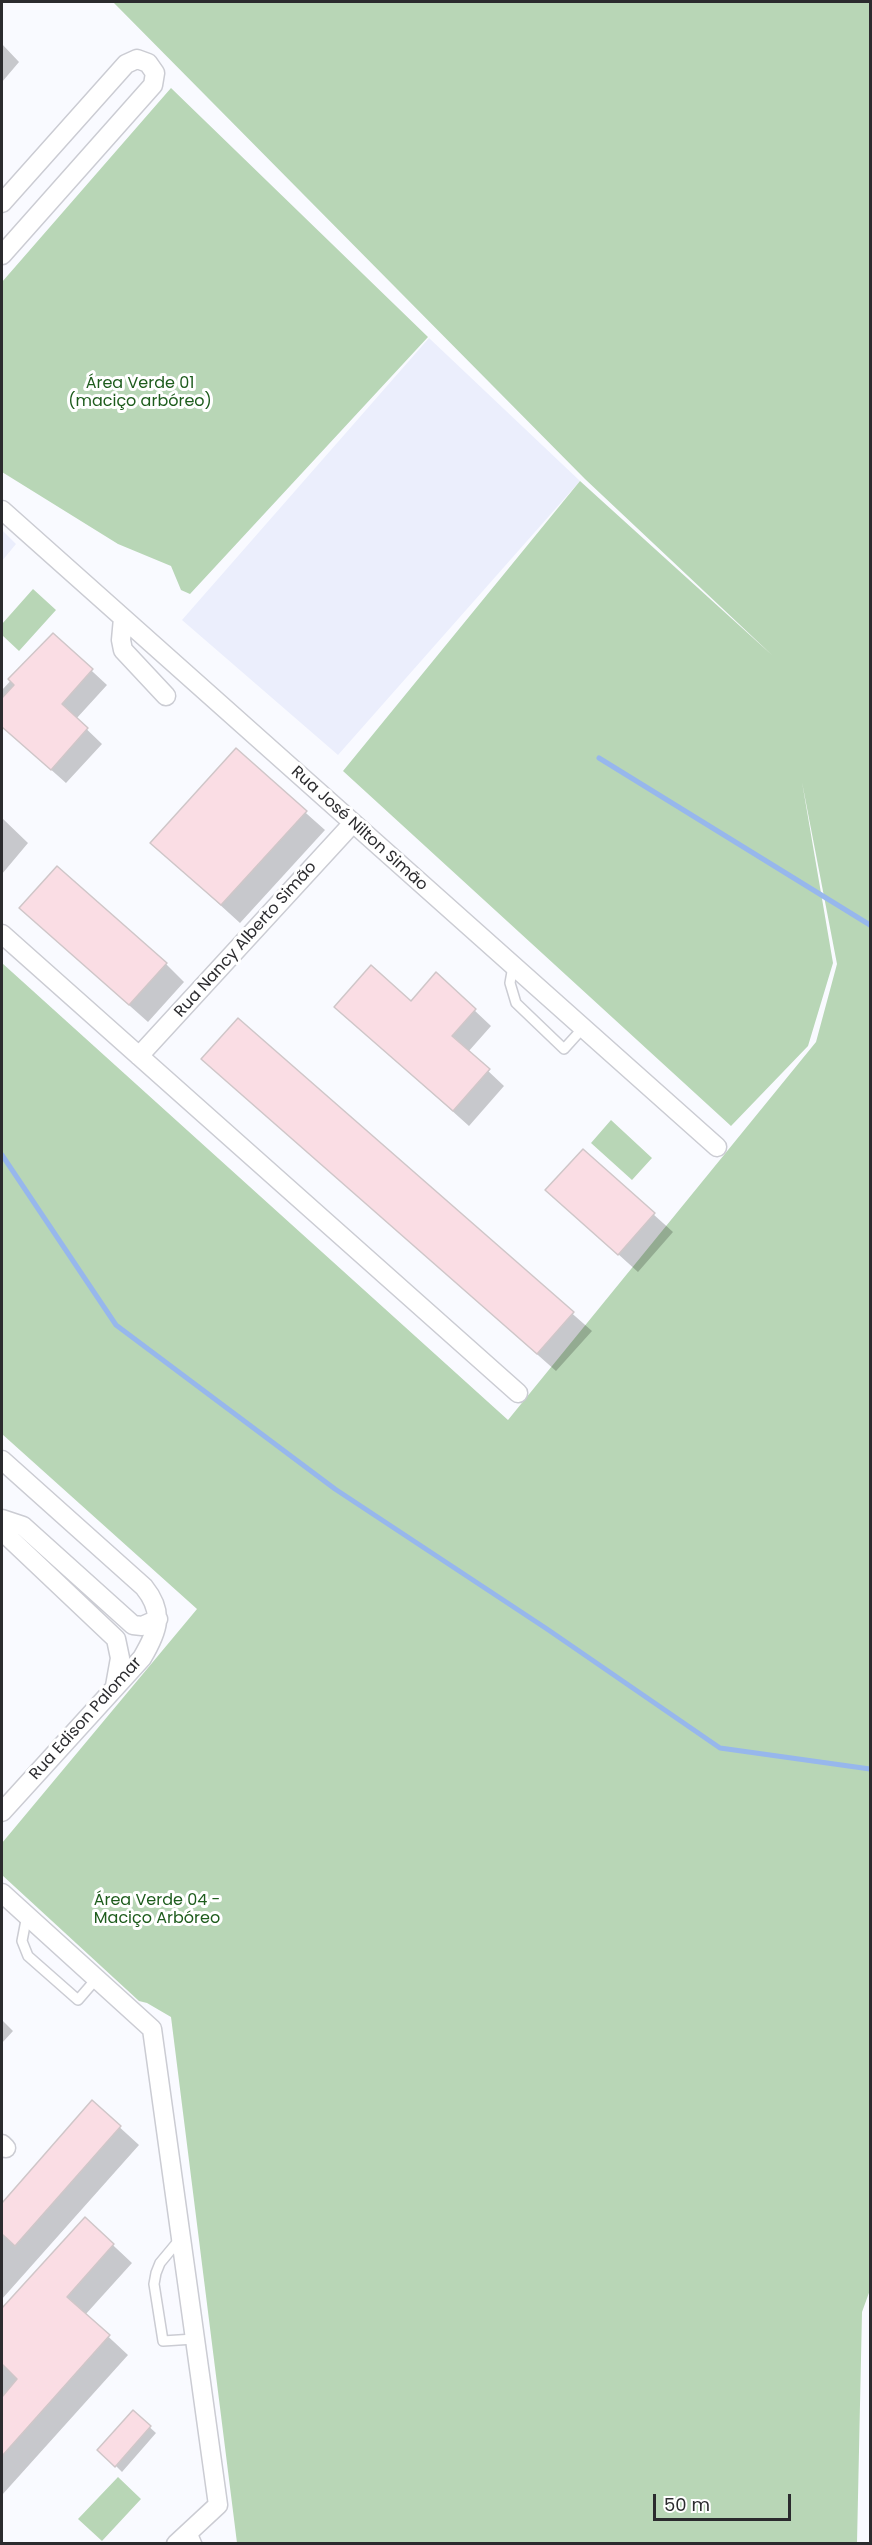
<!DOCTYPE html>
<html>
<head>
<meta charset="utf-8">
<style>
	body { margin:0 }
	#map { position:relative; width:872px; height:2545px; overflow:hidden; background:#f9faff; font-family:Poppins,sans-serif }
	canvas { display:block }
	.frame { position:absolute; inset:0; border:3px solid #2b2b2e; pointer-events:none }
	.scale { position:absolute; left:653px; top:2494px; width:138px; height:27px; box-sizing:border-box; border:3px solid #2b2b2e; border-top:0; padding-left:8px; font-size:18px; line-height:21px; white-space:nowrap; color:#2b2b2e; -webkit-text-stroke:4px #fff; paint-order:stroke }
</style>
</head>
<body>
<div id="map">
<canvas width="872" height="2545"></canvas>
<div class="frame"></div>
<div class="scale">50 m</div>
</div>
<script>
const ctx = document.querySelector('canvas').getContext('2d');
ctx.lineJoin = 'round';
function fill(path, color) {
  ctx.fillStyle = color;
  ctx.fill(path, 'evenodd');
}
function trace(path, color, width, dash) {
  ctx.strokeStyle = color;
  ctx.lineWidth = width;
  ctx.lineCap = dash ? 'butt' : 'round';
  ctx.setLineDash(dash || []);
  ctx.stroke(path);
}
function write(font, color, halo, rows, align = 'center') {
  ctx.font = font + ' Poppins,sans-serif';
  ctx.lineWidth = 6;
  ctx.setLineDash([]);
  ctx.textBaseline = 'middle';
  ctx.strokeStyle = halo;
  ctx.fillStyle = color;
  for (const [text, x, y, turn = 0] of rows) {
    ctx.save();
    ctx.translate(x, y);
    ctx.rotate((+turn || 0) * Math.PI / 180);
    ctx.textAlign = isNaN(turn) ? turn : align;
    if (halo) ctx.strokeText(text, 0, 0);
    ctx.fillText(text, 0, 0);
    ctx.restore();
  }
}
const built = new Path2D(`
	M429,338L580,481L338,755L182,620Z
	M2,530L16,544L2,561Z`);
const green = new Path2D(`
	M113,2H870V2290L862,2312L857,2543H237L171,2017L147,2003L139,2001L2,1875V1843L197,1609L2,1434V963L508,1420L816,1042L837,964L802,782L833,963L808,1046L731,1126L343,771L580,481L773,656L585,479Z
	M171,88L428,337L190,594L181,590L171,566L118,544L2,472V282Z
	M33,589L56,610L19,651L2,635V624Z
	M611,1120L652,1158L632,1180L591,1143Z
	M118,2477L141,2499L102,2541L78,2519Z`);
const shadow = new Path2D(`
	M2,44L19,62L2,82Z
	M53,635L107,685L76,719L102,744L66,783L2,726V690Z
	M236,751L325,830L240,923L152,843Z
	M2,818L28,843L2,874Z
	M40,926L166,964L184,982L148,1022Z
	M436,974L491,1026L468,1052L504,1086L469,1126L336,1007L411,1003Z
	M238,1020L592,1331L556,1371L203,1059Z
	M583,1151L673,1232L638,1272L547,1190Z
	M2,2020L13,2031L2,2043Z
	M92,2102L139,2145L2,2299V2203Z
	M85,2219L132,2263L85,2315L128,2355L2,2495V2311Z
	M133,2412L156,2433L122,2472L106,2456Z`);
const stream = new Path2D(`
	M599,758L870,925
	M2,1155L116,1325L335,1489L547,1629L720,1748L870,1769`);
const building = new Path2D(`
	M53,633L93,669L62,704L88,728L51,770L2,727V698L14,685L8,679Z
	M236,748L307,811L221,905L150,843Z
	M57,866L167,963L129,1005L19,908Z
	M371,965L411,1001L436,972L476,1009L452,1036L490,1069L453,1111L334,1007Z
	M238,1018L574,1312L537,1354L201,1059Z
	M583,1149L655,1213L618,1255L545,1190Z
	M92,2100L121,2126L15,2246L2,2234V2203Z
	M85,2217L114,2244L67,2297L110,2335L2,2456V2397L17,2379L2,2364V2308Z
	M133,2410L151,2426L115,2467L97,2450Z`);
const lane = new Path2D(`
	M513,966L510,983L516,1003L564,1049L583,1028
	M27,1915L22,1941L28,1956L78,2000L97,1978
	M180,2239L160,2263L156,2273L154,2284L163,2341L194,2339
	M191,2530L197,2544`);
const street = new Path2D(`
	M2,203L126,64L137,59L148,63L155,73L153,85L2,255
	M2,510L717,1147
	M123,618L121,640L123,650L166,696
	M2,934L518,1393
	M139,1056L353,823
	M2,1460L144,1587C165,1613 158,1631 142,1658L2,1812
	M2,1519L23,1526L133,1625L142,1626L158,1619
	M2,1531L116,1639L120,1658L115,1686
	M2,1893L152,2029L218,2505L176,2544
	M2,2144L6,2148`);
const parkNames = [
	["Área Verde 01",140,384],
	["(maciço arbóreo)",140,402],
	["Área Verde 04 -",157,1901],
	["Maciço Arbóreo",157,1919]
];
const streetNames = [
	["Rua José Nilton Simão",359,829,42],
	["Rua Nancy Alberto Simão",246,940,-48],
	["Rua Edison Palomar",86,1719,-48]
];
fill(built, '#ebeefc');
fill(green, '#b8d6b6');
fill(shadow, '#0003');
trace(stream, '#97b7ec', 5);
fill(building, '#fadde4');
trace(building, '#cfc6c8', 1.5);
trace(lane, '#cbccd3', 12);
trace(street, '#cbccd3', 21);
trace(lane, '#fff', 9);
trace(street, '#fff', 18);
write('16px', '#1e5c1d', '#fff', parkNames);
write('16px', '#2b2b2e', '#fff', streetNames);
</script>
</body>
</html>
